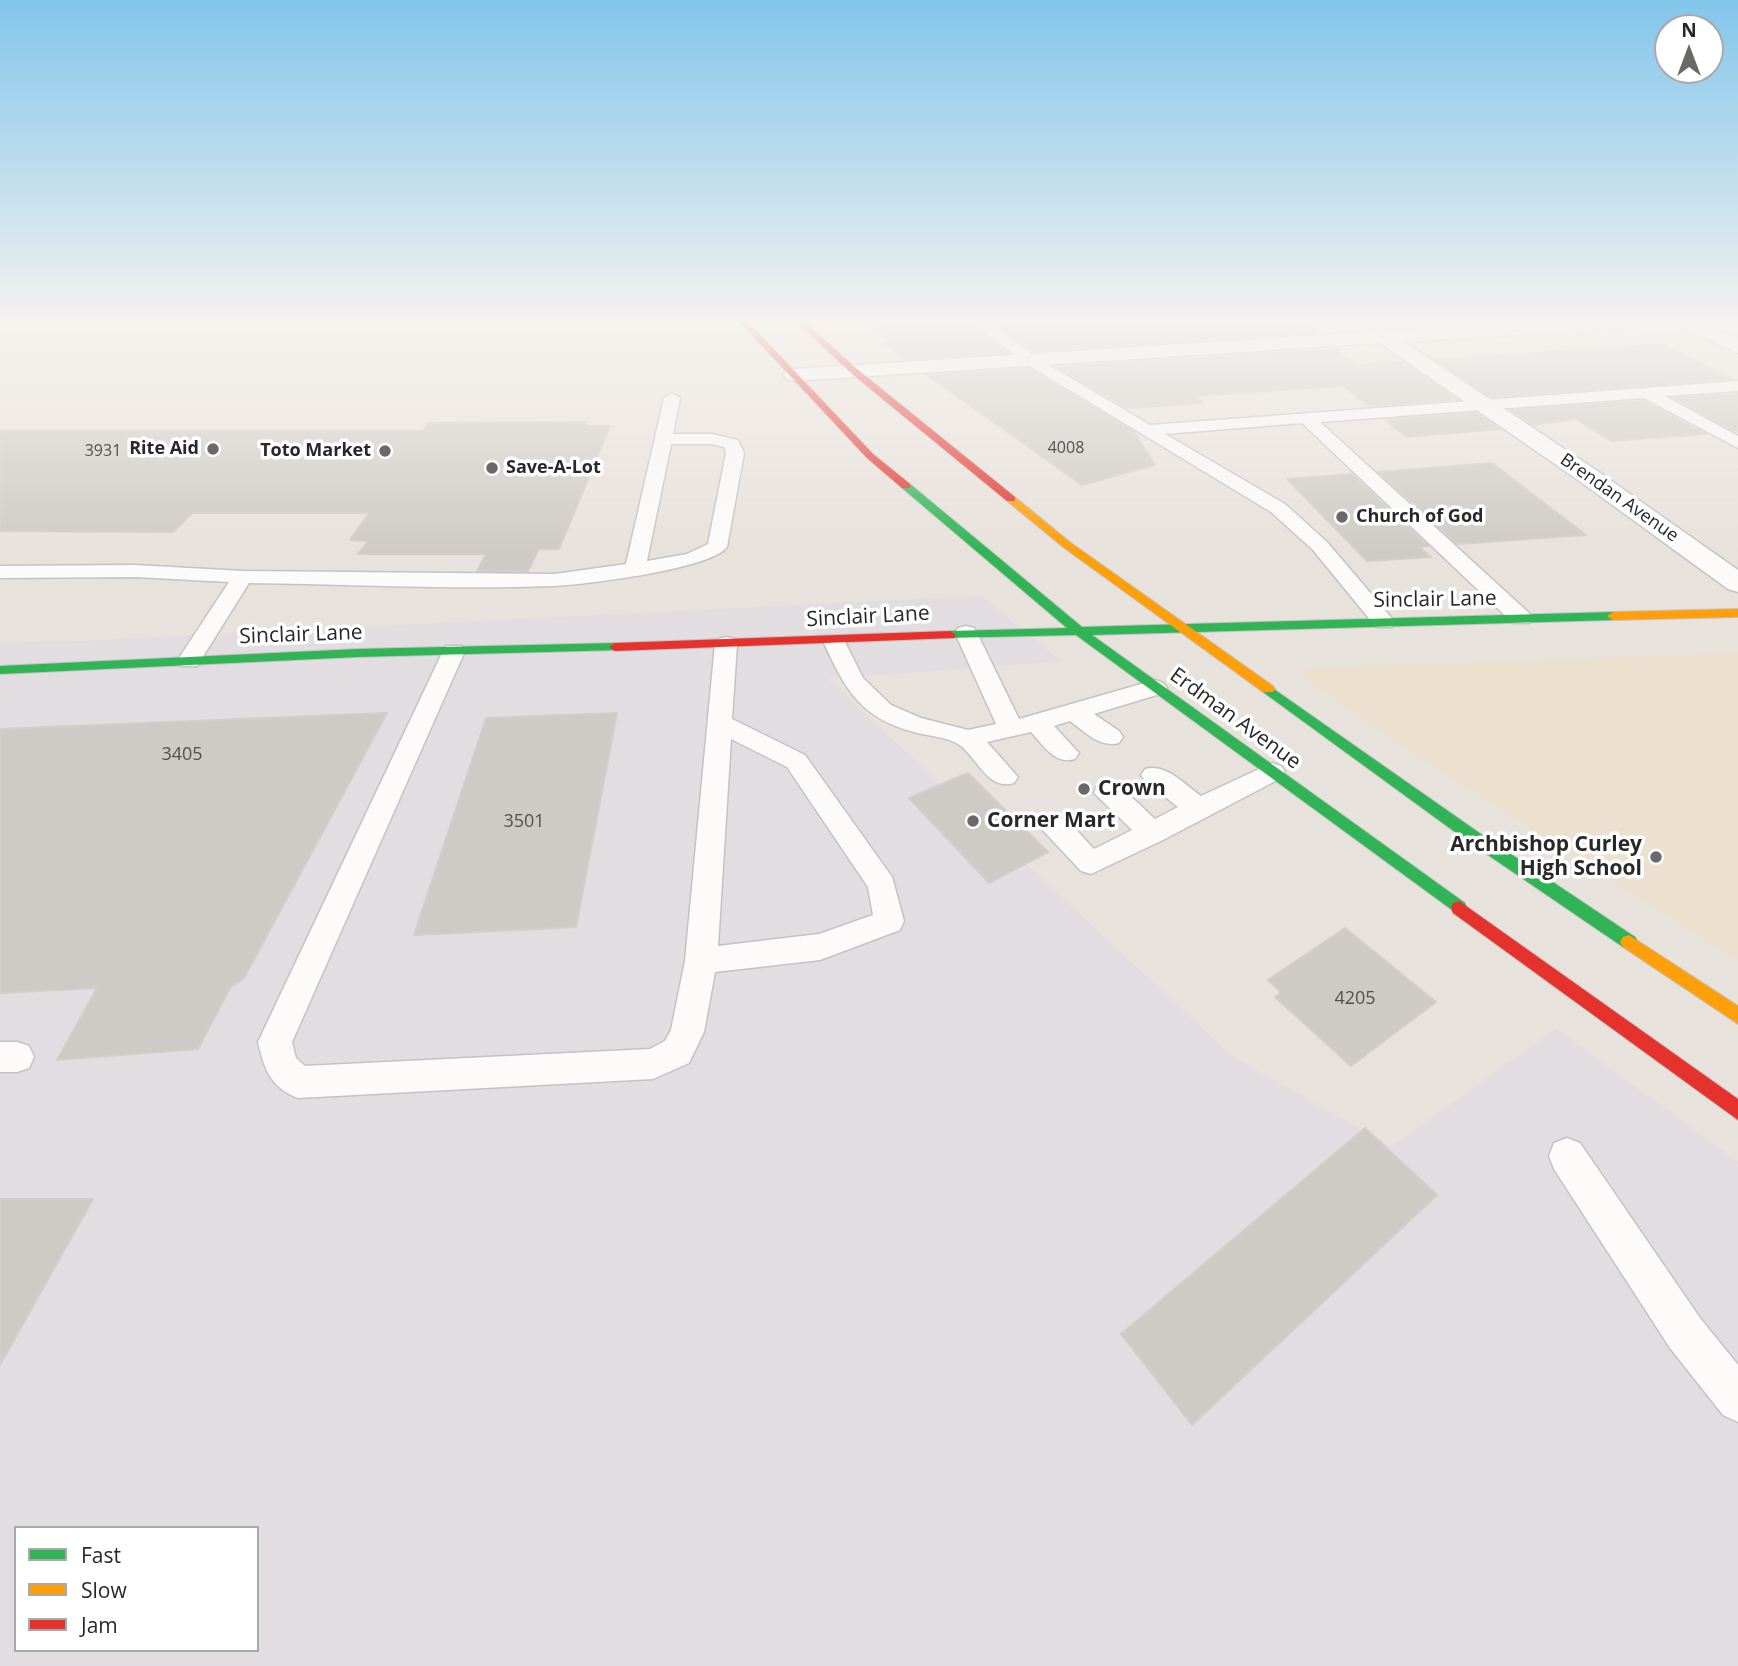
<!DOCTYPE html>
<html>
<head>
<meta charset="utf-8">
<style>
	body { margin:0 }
	#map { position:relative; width:1738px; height:1666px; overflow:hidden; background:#e8e2dc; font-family:"Open Sans",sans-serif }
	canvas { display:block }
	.legend { position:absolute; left:14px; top:1526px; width:245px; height:126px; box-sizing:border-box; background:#fff; border:2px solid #a9a9a9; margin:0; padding:9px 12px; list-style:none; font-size:21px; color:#282828 }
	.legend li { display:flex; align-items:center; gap:14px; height:35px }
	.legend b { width:35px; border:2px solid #a9a9a9 }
	.north { position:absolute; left:1654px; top:14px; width:70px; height:70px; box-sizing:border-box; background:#fff; border:2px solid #a9a9a9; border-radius:50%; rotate:0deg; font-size:19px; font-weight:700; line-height:28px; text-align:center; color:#282828 }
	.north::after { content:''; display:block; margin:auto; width:24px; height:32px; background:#6b6967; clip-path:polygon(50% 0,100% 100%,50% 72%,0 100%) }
</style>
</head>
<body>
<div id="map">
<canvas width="1738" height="1666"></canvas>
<ul class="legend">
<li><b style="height:9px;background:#30b455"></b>Fast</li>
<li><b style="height:9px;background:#ff9f0a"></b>Slow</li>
<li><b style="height:9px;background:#e5322d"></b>Jam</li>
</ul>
<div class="north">N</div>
</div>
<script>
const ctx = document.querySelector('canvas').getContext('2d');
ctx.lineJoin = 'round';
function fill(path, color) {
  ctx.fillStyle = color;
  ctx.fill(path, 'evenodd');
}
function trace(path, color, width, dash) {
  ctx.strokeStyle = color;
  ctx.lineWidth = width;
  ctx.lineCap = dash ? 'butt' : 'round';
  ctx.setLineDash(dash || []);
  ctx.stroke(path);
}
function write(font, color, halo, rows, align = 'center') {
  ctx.font = font + ' "Open Sans",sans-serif';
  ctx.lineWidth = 7;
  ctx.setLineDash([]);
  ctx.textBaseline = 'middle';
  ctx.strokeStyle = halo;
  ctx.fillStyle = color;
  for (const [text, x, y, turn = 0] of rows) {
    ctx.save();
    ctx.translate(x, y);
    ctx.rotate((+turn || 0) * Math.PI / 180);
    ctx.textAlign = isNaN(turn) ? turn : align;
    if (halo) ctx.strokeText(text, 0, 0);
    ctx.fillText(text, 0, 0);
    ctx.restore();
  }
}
const industrial = new Path2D(`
	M981,596L1061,661L828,679L1233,1057L1391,1147L1556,1029L1738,1162V1666H0V642L84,641ZM16,1528H257V1650H16Z`);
const education = new Path2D(`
	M1738,653V961L1412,753L1301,676L1306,668Z`);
const building = new Path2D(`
	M866,320H968L1007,353L905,359L883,343L890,342Z
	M990,320H1299L1315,333L1032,351Z
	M1663,344L1731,379L1491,397L1435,360Z
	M1335,349L1356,365L1403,362L1457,399L1369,406L1344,386L1196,396L1203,403L1127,408L1056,367Z
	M1029,368L1133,431L1155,465L1082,485L927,375Z
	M1738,394V431L1735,432L1674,398Z
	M1643,401L1706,434L1611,441L1576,419L1533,425L1511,410Z
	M1477,413L1500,429L1406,437L1386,420Z
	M586,422L585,426H610L559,549H539L528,571H477L486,554H358L368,541L350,540L369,513H192L173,532L0,531V431H423L428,423Z
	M1492,463L1586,535L1457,544L1378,472Z
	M1352,474L1428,546L1419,547L1431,557L1367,561L1287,479Z
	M387,713L244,978L230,988L198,1049L57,1060L97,988L0,993V729Z
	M617,713L576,927L414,935L486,718Z
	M968,773L995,800L1048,852L989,883L909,798Z
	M1345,928L1436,1002L1351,1066L1275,997L1281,992L1268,980Z
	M1365,1128L1437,1195L1192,1425L1121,1334Z
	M0,1199H93L0,1365Z`);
const lane = new Path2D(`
	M970,320H986L1035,357L1150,425L1738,381V391L1665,396L1738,436V448L1644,398L1320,422L1529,613L1532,618L1529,623H1513L1302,423L1165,434L1285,504L1327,542L1395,622L1392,627H1376L1313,550L1271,512L1025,363Z
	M672,393L680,398L673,434H712L738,440L744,453L727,547C711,569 583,585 553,586C452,590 350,584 249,583L197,666H181L177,661L229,582L135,577L0,578V566L135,565L243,571L555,574L626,564L664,398ZM671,444H712L724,447L726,453L708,544L687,554L647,561Z
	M966,626L974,628L977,633L1019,719L1155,680L1163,683L1167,688L1163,693L1094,714L1119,731L1123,737L1119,743C1100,748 1085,732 1070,721L1054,726L1079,753L1075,759C1055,765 1044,746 1031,732L987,742L1018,777L1014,783C989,791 978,760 961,746C950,737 927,736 914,732C860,718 845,689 823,641L826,636H842L863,678L891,705L921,718L968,730L996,724L955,633L958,628Z
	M726,637L734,639L737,644L732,719L805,755L892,877L904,921L900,930L820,960L715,972L704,1032L689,1063L653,1079L298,1098C271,1088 264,1069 258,1042L443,651L446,646H462L465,651L292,1042L296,1058L305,1066L650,1049L665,1041L671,1030L685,961L715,644L718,639ZM731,739L787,767L868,887L873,915L819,934L718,946Z
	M1272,763L1281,766L1285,772L1281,778L1163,840L1091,874L1081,871L1036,823L1040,816C1063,809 1079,834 1094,849L1132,830L1094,793L1097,786C1120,780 1139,805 1155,819L1178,807L1145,781L1141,775L1145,769C1166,763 1184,784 1201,796Z
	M0,1042H17L29,1046L34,1057L29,1068L17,1072H0Z
	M1567,1138L1580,1143L1700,1318L1738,1365V1422L1723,1415L1670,1348L1554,1169L1549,1156L1554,1143Z`);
const street = new Path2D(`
	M1565,320H1662L1653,326L1404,342L1596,470L1738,570V592L1728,589L1578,480L1380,343L794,381L787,379L783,375L787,371L794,369L1369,332L1378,327L1388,331Z
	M1672,320H1696L1738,339V353L1674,324Z`);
const fast = new Path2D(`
	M902,484H910L1082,627L1613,612L1619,616L1613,620L1092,635L1465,903L1467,908L1465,913L1459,915L1076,635L946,638L944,635L950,631L1067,628L902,488Z
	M615,643L620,644V650L358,657L0,674V666L358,649Z
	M1268,685L1478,832L1635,937L1638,942L1635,947L1629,949L1623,947L1466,840L1263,692L1261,689L1263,686Z`);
const slow = new Path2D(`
	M1007,497H1015L1071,543L1273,686L1275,689L1273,692H1263L1063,547L1007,501Z
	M1738,609V617L1613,620L1607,616L1613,612Z
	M1629,935L1738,1006V1024L1623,947L1620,942L1623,937Z`);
const jam = new Path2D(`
	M738,320H746L873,454L910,484V488H902L867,458Z
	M795,320H803L857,369L1015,497V501H1007L851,373Z
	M950,631L956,635L954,638L615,651L609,647L615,643Z
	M1459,901L1738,1099V1120L1453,913L1451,908L1453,903Z`);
const markers = [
	[213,449,7,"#6b6967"],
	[385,451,7,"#6b6967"],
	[492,468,7,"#6b6967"],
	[1342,517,7,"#6b6967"],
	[1084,789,7,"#6b6967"],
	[973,821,7,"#6b6967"],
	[1656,857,7,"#6b6967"]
];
const farNumbernames = [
	["4008",1066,448],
	["3931",103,451]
];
const farPoinames = [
	["Rite Aid",199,449],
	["Toto Market",371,451],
	["Save-A-Lot",506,468,"left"],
	["Church of God",1356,517,"left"]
];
const farStreetnames = [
	["Brendan Avenue",1619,498,35]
];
const numberNames = [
	["3405",182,755],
	["3501",524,822],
	["4205",1355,999]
];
const streetNames = [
	["Sinclair Lane",1435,600,-1],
	["Sinclair Lane",868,617,-3],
	["Sinclair Lane",301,635,-2],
	["Erdman Avenue",1235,719,36]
];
const poiNames = [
	["Crown",1098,789],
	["Corner Mart",987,821],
	["Archbishop Curley",1642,845,"right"],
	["High School",1642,869,"right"]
];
fill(industrial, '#e1dde0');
fill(education, '#ece0cf');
fill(building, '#cecac6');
trace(building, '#d2cec9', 2);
trace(lane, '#c4c2c3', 3);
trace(street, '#c4c2c3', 3);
trace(fast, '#c4c2c3', 2);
trace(slow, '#c4c2c3', 2);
trace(jam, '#c4c2c3', 2);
fill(lane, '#fcfbfa');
fill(street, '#fcfbfa');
fill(fast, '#30b455');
fill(slow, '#ff9f0a');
fill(jam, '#e5322d');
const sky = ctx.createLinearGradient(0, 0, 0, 553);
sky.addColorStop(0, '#82c5eb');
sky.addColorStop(0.58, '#f5f2ef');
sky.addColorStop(1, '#f5f2ef00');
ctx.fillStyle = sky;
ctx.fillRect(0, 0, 1738, 553);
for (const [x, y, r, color] of markers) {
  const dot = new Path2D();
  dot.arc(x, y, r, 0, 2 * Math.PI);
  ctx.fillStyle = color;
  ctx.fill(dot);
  trace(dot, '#fff', 2.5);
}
write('16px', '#525150', null, farNumbernames);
write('bold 18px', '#282828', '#fff', farPoinames, 'right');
write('18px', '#282828', '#fff', farStreetnames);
write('18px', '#525150', null, numberNames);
write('21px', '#282828', '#fff', streetNames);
write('bold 21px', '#282828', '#fff', poiNames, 'left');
</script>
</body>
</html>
